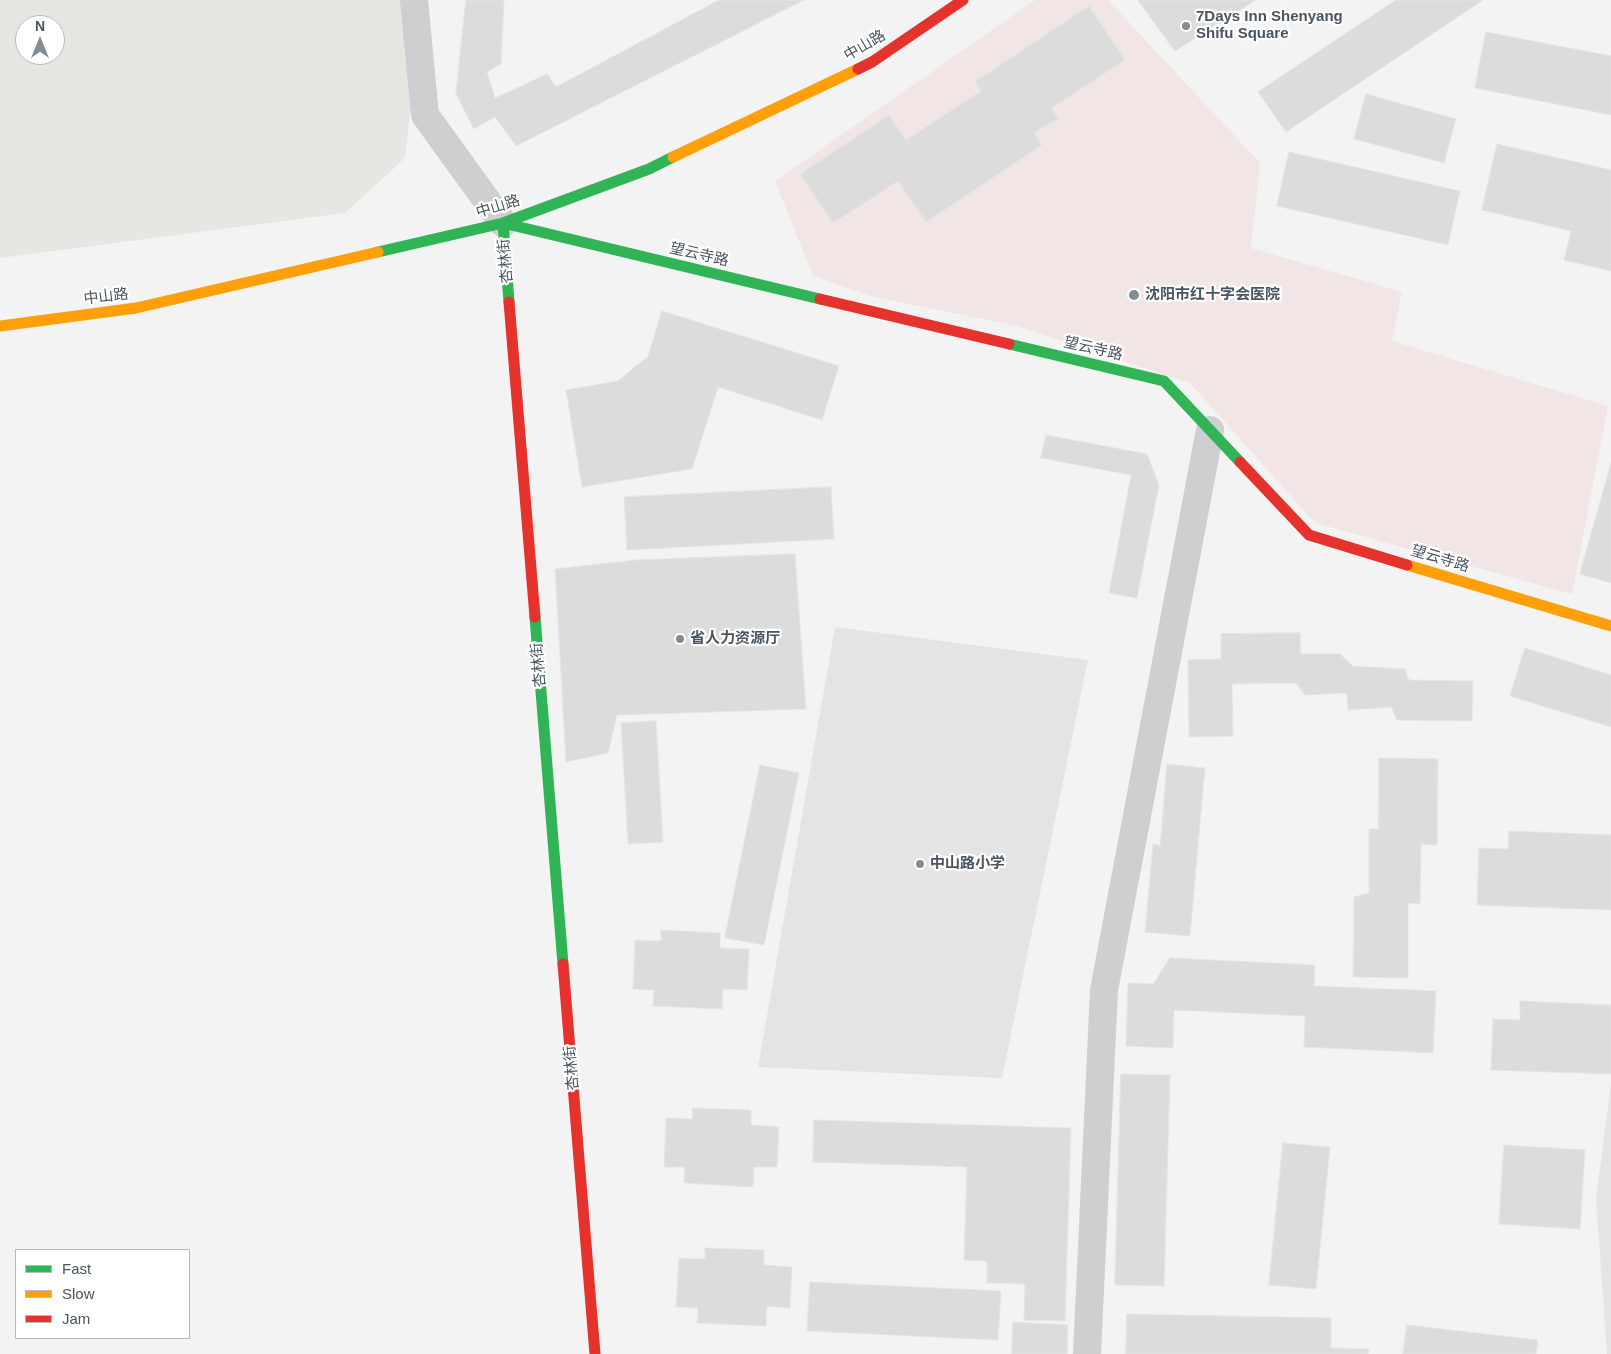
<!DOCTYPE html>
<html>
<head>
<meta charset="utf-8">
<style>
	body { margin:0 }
	#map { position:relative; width:1611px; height:1354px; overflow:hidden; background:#f3f3f3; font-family:Helvetica,sans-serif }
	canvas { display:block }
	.legend { position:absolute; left:15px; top:1249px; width:175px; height:90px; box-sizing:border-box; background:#fff; border:1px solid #b6bbbf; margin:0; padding:6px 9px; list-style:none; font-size:15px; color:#495560 }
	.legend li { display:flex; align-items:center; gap:10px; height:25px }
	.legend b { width:25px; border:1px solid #b6bbbf }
	.north { position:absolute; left:15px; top:15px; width:50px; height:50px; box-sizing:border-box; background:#fff; border:1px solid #b6bbbf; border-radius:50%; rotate:0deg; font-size:14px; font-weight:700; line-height:20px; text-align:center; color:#495560 }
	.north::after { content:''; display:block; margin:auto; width:18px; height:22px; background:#848c93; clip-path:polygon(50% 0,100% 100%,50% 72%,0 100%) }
</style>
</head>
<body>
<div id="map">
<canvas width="1611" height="1354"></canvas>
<ul class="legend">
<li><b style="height:6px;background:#30b455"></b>Fast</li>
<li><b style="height:6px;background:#ff9f0a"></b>Slow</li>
<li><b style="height:6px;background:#e5322d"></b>Jam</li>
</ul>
<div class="north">N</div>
</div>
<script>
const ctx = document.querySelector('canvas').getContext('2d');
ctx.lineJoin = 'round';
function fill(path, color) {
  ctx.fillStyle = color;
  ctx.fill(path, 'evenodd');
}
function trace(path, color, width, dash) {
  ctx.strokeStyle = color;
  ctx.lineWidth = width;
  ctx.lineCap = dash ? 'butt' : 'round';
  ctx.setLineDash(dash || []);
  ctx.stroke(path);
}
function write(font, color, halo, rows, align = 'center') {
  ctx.font = font + ' Helvetica,"Noto Sans SC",sans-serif';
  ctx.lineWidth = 4.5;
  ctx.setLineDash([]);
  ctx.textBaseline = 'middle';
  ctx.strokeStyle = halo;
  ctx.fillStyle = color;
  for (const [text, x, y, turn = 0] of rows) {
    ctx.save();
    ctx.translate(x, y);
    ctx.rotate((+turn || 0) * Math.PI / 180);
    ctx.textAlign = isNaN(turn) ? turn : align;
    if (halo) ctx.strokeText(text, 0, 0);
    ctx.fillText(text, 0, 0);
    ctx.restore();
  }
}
const commercial = new Path2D(`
	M0,0H423L405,158L345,213L0,258ZM25,25H55V55H25Z`);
const education = new Path2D(`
	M835,627L1088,660L1002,1078L758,1067Z
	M1611,1083V1354H1607L1596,1199Z`);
const medical = new Path2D(`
	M1035,0H1108L1260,163L1251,248L1402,292L1392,341L1608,406L1572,594L1315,523L1190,383L1013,325L874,297L813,276L775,181Z`);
const building = new Path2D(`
	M466,0H504L501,64L487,72L495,98L547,74L556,87L719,0H804L516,146L495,117L474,129L456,94Z
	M1138,0H1256L1175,51Z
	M1396,0H1483L1286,132L1258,92Z
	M1089,6L1125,60L1052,108L1058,119L1034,133L1042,145L926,222L898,181L833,223L800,174L889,115L906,140L981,91L975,82Z
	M1486,32L1611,56V115L1475,88Z
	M1366,94L1456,119L1444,163L1354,139Z
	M1497,144L1611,170V271L1564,260L1571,231L1482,210Z
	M1289,152L1460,191L1448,245L1277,206Z
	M662,311L839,366L822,420L718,387L692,469L582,487L566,390L618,381L648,356Z
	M1046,435L1147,454L1159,485L1137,598L1109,593L1131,475L1041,458Z
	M1611,463V583L1580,574Z
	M831,487L834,539L627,550L624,497Z
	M795,554L806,709L617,715L608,753L566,762L555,569L635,560Z
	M1300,633L1301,654H1340L1353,666L1405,669L1409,680L1473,681L1472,721L1397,720L1391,707L1348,710L1347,693L1305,695L1296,683L1232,684L1233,736L1189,737L1188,660L1221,659V634Z
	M1525,648L1611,675V727L1510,696Z
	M656,721L663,842L628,844L621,723Z
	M1379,758L1438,759L1437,845L1421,844L1420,904L1408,903V978L1353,977L1354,897L1369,893V829H1378Z
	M1167,764L1205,768L1190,936L1145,932L1153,844L1160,846Z
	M760,765L799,773L764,945L725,938Z
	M1509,831L1611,835V910L1477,905L1479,848L1508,849Z
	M661,930L720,933V948L749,949L747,990L723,989L722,1009L653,1006L654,990L633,989L635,940L661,941Z
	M1170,958L1315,965L1314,986L1436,991L1433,1053L1304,1047L1305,1016L1174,1010L1173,1048L1126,1046L1128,983L1153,984Z
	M1520,1001L1611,1005V1074L1491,1070L1493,1019L1520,1020Z
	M1121,1074L1170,1075L1164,1286L1115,1285Z
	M693,1108L751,1110V1125L779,1127L777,1167H754L753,1187L684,1183L685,1167H664L666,1118L692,1119Z
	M814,1120L1071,1128L1065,1321L1024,1320L1025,1284L987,1283V1261L964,1260L967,1167L813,1162Z
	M1283,1143L1330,1147L1316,1289L1269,1285Z
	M1504,1145L1585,1150L1580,1229L1499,1224Z
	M705,1248L764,1250V1265L792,1267L790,1308L767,1306L766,1326L697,1323L698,1308L676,1307L679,1258L705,1259Z
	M810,1282L1001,1291L998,1340L807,1331Z
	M1127,1314L1331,1318V1348L1369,1349L1368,1354H1126Z
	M1013,1322L1068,1325L1067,1354H1012Z
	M1407,1325L1538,1340L1536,1354H1403Z`);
const street = new Path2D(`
	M414,0L425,115L503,223
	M1087,1354L1104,990L1210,430`);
const fast = new Path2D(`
	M378,252L503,223L649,169L673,157
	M509,302L503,223L820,299
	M1009,344L1164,381L1240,462
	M535,617L563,964`);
const slow = new Path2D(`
	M673,157L858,69
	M0,326L136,308L378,252
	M1407,565L1611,626`);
const jam = new Path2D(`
	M858,69L872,62L963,0
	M820,299L1009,344
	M509,302L535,617
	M1240,462L1309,535L1407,565
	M563,964L595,1354`);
const markers = [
	[1186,26,5,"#848c93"],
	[1134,295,6,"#848c93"],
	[680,639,5,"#848c93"],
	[920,864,5,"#848c93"]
];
const poiNames = [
	["7Days Inn Shenyang",1196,17],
	["Shifu Square",1196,34],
	["沈阳市红十字会医院",1145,295],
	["省人力资源厅",690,639],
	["中山路小学",930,864]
];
const streetNames = [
	["中山路",865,46,-30],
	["中山路",498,207,-17],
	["望云寺路",699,255,13],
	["杏林街",506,261,-95],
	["中山路",106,297,-7],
	["望云寺路",1093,349,13],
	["望云寺路",1440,559,17],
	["杏林街",539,665,-95],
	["杏林街",572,1068,-95]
];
fill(commercial, '#e6e6e2');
fill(education, '#e5e4e5');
fill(medical, '#f1e6e5');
fill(building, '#dcdcdd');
trace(building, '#e4e5e6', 1);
trace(street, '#cdcfd1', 28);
trace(fast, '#30b455', 11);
trace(slow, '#ff9f0a', 11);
trace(jam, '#e5322d', 11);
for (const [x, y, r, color] of markers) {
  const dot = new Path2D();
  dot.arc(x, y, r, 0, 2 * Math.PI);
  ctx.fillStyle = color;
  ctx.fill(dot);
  trace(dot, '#fff', 2);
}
write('bold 15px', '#495560', '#fff', poiNames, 'left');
write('15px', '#495560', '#fff', streetNames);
</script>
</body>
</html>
